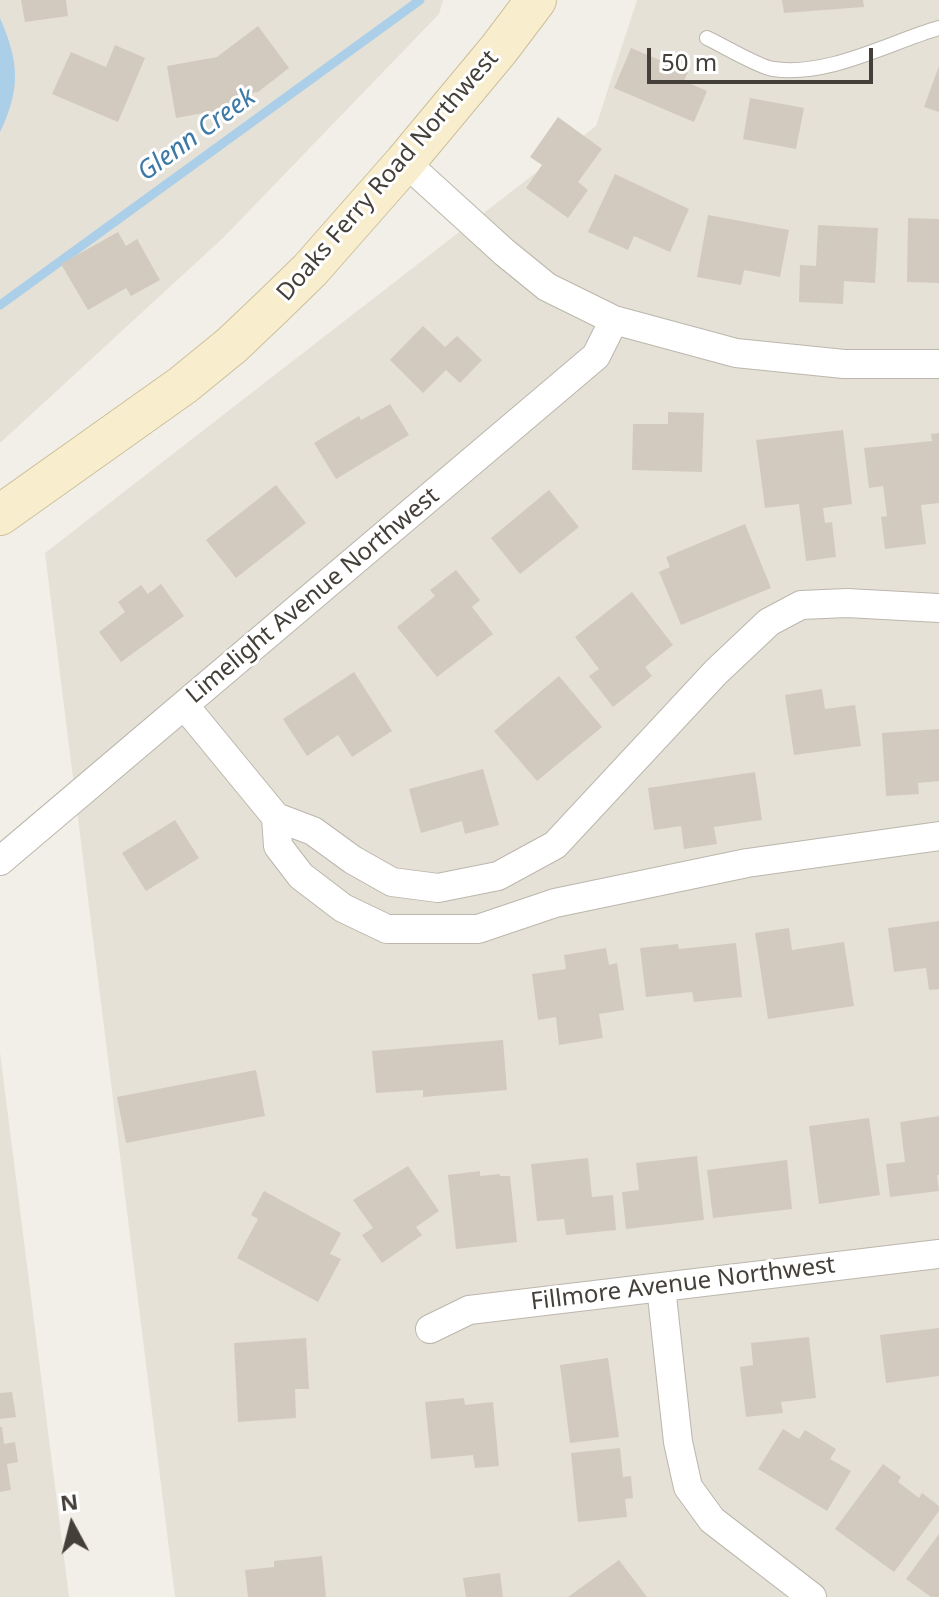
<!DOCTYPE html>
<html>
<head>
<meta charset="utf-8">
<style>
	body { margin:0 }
	#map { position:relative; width:939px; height:1597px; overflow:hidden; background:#f2efe8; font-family:"Noto Sans",sans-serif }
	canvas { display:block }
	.north { position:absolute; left:32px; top:1485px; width:80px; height:80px; -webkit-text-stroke:6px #fff; paint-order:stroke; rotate:353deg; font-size:22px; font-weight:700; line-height:32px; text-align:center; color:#443f38 }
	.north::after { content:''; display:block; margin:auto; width:28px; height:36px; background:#443f38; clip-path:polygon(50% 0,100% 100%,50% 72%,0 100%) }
	.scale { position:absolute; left:647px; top:48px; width:226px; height:36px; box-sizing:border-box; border:4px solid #443f38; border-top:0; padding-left:10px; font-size:24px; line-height:28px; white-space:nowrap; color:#443f38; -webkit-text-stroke:6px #fff; paint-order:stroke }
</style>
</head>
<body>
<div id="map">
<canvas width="939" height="1597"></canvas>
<div class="north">N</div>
<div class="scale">50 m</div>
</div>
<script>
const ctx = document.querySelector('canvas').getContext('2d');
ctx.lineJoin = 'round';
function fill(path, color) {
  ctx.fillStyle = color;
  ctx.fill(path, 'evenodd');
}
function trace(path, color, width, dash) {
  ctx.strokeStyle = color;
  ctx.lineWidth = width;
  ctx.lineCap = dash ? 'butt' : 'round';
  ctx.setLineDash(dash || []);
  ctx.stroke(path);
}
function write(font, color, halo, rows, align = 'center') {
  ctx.font = font + ' "Noto Sans",sans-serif';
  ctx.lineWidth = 6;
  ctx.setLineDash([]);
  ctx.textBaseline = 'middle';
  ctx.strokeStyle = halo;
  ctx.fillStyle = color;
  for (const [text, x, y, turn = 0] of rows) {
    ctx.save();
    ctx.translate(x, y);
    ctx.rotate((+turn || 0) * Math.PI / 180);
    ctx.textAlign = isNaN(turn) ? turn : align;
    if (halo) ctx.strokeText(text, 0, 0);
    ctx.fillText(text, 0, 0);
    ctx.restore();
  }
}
const residential = new Path2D(`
	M0,0H443L439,14L223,238L0,443Z
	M637,0H939V1597H175L45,553L596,126Z
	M0,1052L69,1597H0Z`);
const water = new Path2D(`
	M0,18C19,62 21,88 0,132Z`);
const stream = new Path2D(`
	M0,305L420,0`);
const building = new Path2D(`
	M21,0H66L68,16L25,22Z
	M782,0H863L864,7L784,13Z
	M258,26L289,68L258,92L251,93L231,108L176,118L167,66L217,57Z
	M115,45L145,58L118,122L52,94L71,52L106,67Z
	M631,48L688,72L684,81L707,91L694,122L614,88Z
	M939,66V112L924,107Z
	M750,98L804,108L796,149L743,139Z
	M558,117L602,149L578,182L588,190L568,218L526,188L542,165L530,157Z
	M615,174L689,209L670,252L634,236L628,250L588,232Z
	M708,215L789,230L780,277L744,270L741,285L697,277Z
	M908,218L939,219V283L907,282Z
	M818,225L878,228L875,283L844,281L843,304L799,302L800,265L816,266Z
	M118,232L126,246L137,239L160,280L131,296L126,288L88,310L61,264Z
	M423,326L445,347L457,336L482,360L460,383L446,370L423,393L390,360Z
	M390,404L409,435L336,479L314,443L359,416L361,420Z
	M668,412L704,413L702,472L632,470L633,424H668Z
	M843,430L852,504L823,508L825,523L832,522L836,557L806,561L799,504L765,508L756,440Z
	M939,433V503L921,505L926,544L885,549L881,517L887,516L883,486L869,488L864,448L932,441L931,434Z
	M276,485L306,523L236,578L206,540Z
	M549,490L579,527L520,574L491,538Z
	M745,524L771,588L681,625L659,572L670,567L666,557Z
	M456,570L480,600L472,607L493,634L437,677L397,627L435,596L430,590Z
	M161,584L184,616L121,662L99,632L125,612L118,602L141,585L148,594Z
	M632,592L673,645L645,667L652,676L613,707L589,676L599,669L575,637Z
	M354,672L392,731L352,757L338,735L307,756L283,719Z
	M559,676L602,727L537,781L494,731Z
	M822,689L825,709L855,705L861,746L794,755L785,695Z
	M939,729V781L918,783L919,794L886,796L882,733Z
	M483,769L499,825L465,834L462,821L421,833L409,789Z
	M755,772L762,820L714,827L717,844L684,849L681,826L654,830L648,788Z
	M175,820L199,858L146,891L122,853Z
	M939,921V989L929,990L926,968L894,972L888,928Z
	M789,928L792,950L844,942L854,1006L768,1019L755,933Z
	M736,943L742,997L694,1002L692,992L646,997L640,948L678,944L679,949Z
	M606,948L609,965L617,963L624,1010L599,1014L603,1038L559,1045L556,1017L538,1020L532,974L566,969L564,955Z
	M503,1040L507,1090L423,1097V1090L376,1093L372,1051Z
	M256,1070L265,1116L126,1143L117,1097Z
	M939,1116V1175H937L939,1191L890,1197L886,1164L905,1162L900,1122Z
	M869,1118L880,1195L819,1204L809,1126Z
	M697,1156L704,1220L626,1229L622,1192L639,1190L636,1163Z
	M588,1158L592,1197L613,1195L616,1230L566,1235L564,1219L537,1221L531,1164Z
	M787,1160L792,1209L713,1218L707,1170Z
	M408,1166L439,1211L416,1227L422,1235L382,1263L362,1235L373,1228L353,1200Z
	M480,1171V1176L500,1174V1176H510L517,1242L456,1249L448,1175Z
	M264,1191L341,1233L330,1254L341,1259L318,1302L237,1258L258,1219L251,1215Z
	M939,1328V1376L886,1383L880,1335Z
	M809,1337L816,1398L781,1402L783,1413L746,1417L740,1367L753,1365L751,1343Z
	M306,1338L309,1389H295L296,1418L238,1422L234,1343Z
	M608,1358L619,1437L570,1443L560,1365Z
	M12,1392L16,1417L0,1419V1393Z
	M464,1398L465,1405L493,1402L499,1466L475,1468L473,1455L431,1459L425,1402Z
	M0,1427H2L4,1444L15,1442L18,1462L7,1464L11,1490L0,1492Z
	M783,1429L799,1439L805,1430L836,1449L830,1459L851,1471L827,1511L758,1469Z
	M620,1448L623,1477L631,1476L633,1498L625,1499L627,1517L578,1522L571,1453Z
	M883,1464L901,1477L898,1482L919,1498L922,1493L939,1506V1511L894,1572L835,1529Z
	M939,1534V1597H931L906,1579Z
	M322,1556L326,1597H248L245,1570L274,1567V1561Z
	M619,1560L647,1597H568Z
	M500,1573L503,1597H466L463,1578Z`);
const lane = new Path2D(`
	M707,38C722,45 759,67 773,69C828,77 888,43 939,28`);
const street = new Path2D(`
	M405,162L504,252L547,287L614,320L736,353L844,364H939
	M184,705L276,817
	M276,817L313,831L353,860L392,882L438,888L498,876L555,845L716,672L769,622L801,605L847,603L939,608
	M276,817L278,846L301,876L343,908L387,929H478L555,903L747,863L939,836
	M0,861L596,356L614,320
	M661,1287L678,1442L688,1487L712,1520L812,1597
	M430,1329L469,1310L939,1254`);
const secondary = new Path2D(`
	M0,515L183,385L232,345L273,306L310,270L405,162L499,49L536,0`);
const streetNames = [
	["Doaks Ferry Road Northwest",388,176,-49],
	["Limelight Avenue Northwest",313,596,-40],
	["Fillmore Avenue Northwest",683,1284,-7]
];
const waterNames = [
	["Glenn Creek",197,135,-36]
];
fill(residential, '#e5e1d7');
fill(water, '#abcfe8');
trace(stream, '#abcfe8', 9);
fill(building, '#d2cabf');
trace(lane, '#bcb6ac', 16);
trace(street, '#bcb6ac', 30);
trace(secondary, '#ccc09d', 42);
trace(lane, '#fff', 14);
trace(street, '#fff', 28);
trace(secondary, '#f8edcc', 40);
write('24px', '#443f38', '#fff', streetNames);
write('italic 26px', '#3d79a4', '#fff', waterNames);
</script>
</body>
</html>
